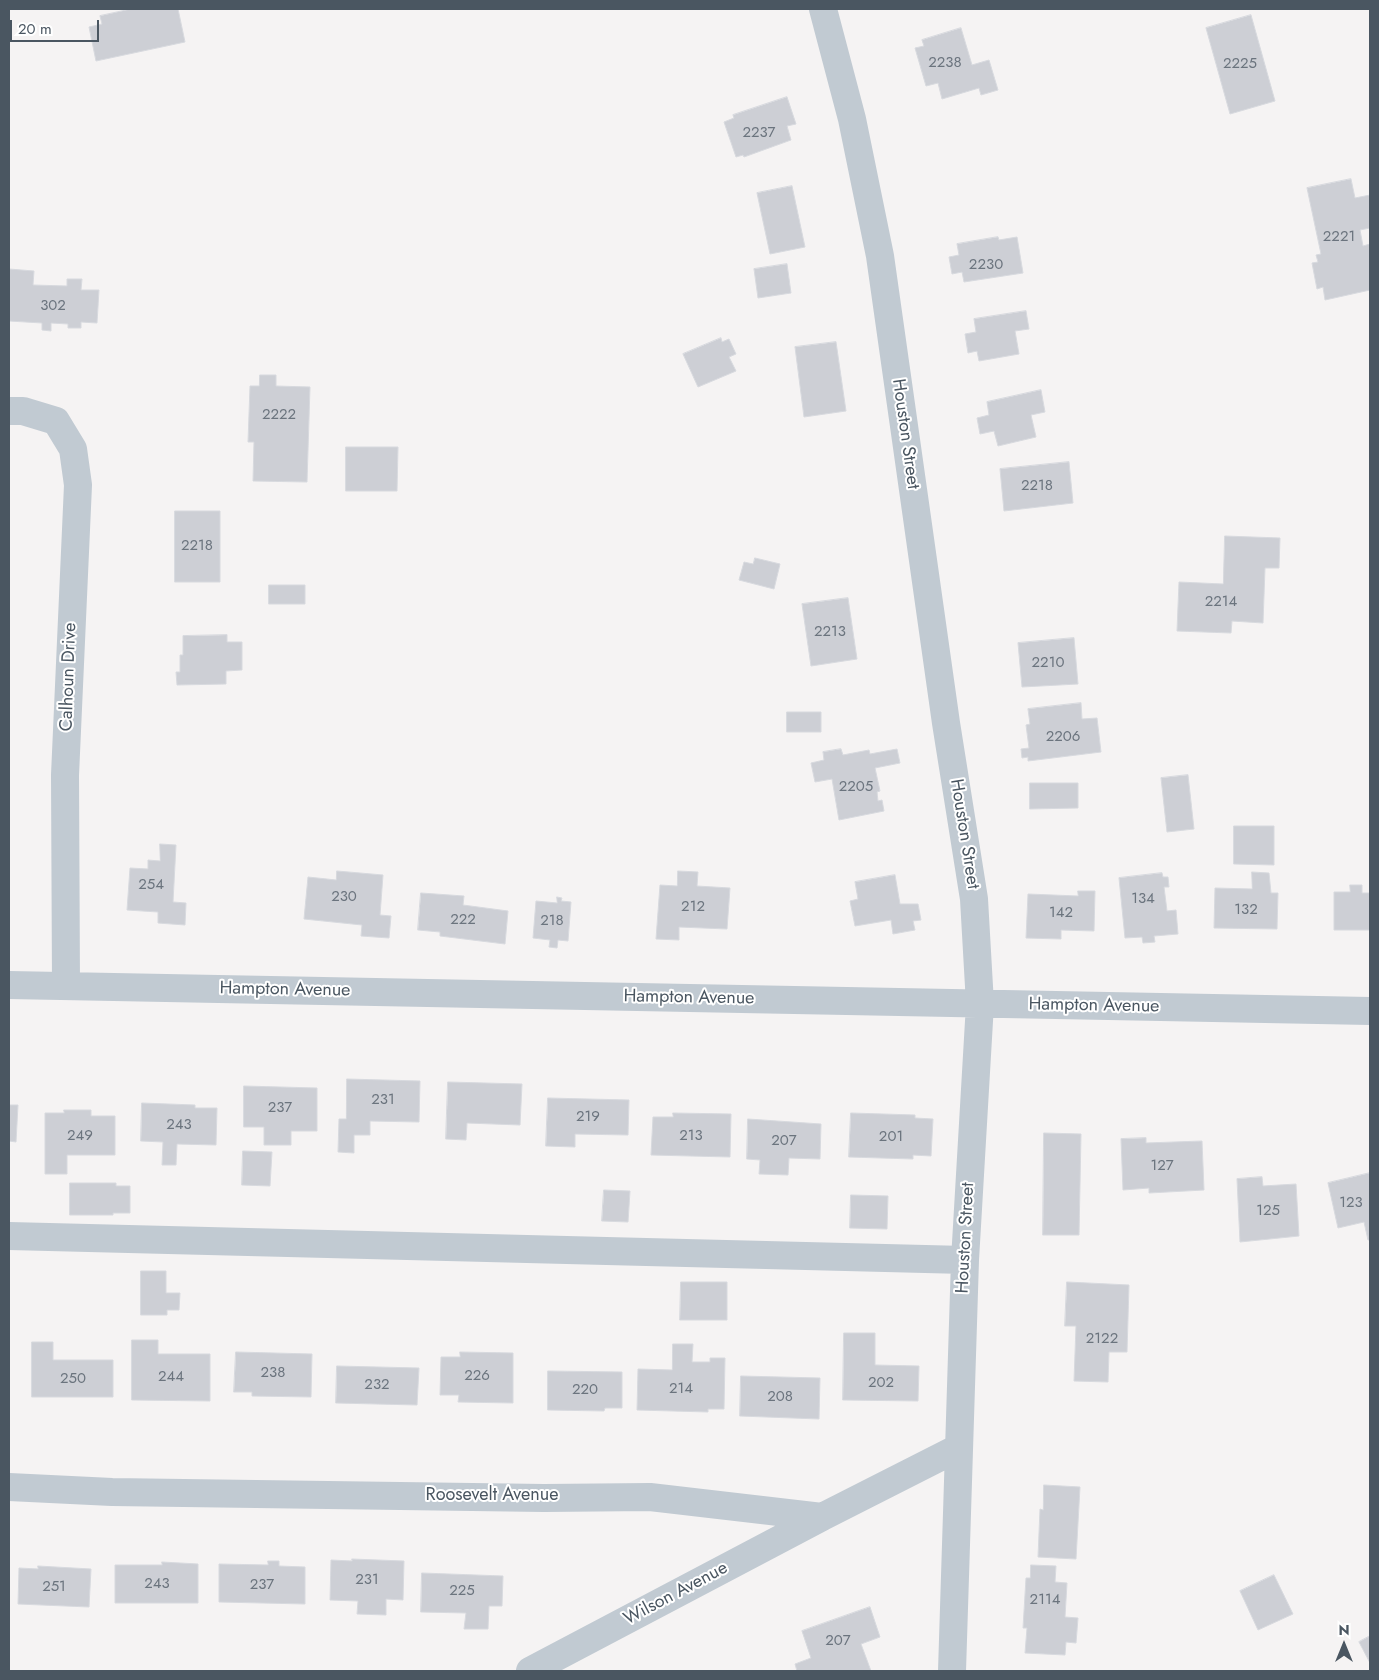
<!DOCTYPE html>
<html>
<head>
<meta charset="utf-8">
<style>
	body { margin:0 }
	#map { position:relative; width:1379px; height:1680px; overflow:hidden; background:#f5f3f3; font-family:Jost,sans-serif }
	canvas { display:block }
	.frame { position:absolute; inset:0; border:10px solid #4a5661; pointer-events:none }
	.north { position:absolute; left:1319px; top:1620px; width:50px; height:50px; -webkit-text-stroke:4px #fff; paint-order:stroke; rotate:0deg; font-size:14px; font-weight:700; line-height:20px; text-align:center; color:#4a5661 }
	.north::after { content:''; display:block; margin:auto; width:18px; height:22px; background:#4a5661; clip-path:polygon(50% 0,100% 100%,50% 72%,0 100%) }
	.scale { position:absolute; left:10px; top:20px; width:89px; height:22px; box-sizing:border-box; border:2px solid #4a5661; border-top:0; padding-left:6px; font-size:15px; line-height:18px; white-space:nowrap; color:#4a5661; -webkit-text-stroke:4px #fff; paint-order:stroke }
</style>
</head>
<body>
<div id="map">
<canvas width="1379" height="1680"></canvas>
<div class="frame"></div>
<div class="north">N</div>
<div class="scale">20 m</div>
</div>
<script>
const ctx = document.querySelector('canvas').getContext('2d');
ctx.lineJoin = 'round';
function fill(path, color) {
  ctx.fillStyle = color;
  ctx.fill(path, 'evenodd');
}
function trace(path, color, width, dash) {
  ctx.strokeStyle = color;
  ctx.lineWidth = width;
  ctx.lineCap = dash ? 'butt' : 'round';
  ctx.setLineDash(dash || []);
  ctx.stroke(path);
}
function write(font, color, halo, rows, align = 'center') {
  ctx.font = font + ' Jost,sans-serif';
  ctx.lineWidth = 4;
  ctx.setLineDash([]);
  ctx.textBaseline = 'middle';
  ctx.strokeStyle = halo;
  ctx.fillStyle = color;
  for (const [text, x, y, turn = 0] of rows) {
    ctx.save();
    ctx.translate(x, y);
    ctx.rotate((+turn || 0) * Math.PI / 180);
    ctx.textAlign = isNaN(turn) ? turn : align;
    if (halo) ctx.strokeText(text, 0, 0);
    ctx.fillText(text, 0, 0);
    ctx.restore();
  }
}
const building = new Path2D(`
	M131,9H178L185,42L96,61L89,27L102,24L100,16Z
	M1251,15L1275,101L1230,114L1206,28Z
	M961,28L972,65L989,60L998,90L981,95L979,88L942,99L938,83L926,86L915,48L924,46L922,40Z
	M787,97L796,124L787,126L791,140L744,157L743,155L736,157L724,122L734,118L733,115Z
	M1351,179L1355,198L1370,195V228L1360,230L1363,246L1370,244V290L1325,300L1323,287L1317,289L1312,263L1318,262L1316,255L1321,254L1307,188Z
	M792,186L805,247L770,254L757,193Z
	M998,237L999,240L1017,237L1023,273L964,282L962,272L952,274L949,257L959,255L957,244Z
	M787,264L791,293L758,298L754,269Z
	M9,269L34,271L33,285L67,286V279H82L81,290H99L97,323L81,322V328H68V324L51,323V331L42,330V323L9,321Z
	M1026,311L1029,329L1015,331L1019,354L979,361L977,351L968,353L965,334L976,332L974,319Z
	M721,338L722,342L729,339L736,354L729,357L736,371L698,387L683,354Z
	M836,342L846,411L804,417L795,347Z
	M260,375H276V386L310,387L307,482L253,481L254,442H248L250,386H259Z
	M1041,390L1045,412L1031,415L1036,437L998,446L994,431L980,434L977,418L989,415L987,402Z
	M346,447H398L397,491H346Z
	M1069,462L1073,503L1004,511L1000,469Z
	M175,511H220V582H175Z
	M1225,536L1280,538L1279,568H1265L1263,623L1232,621L1231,633L1177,631L1179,582L1223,584Z
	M755,558L780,564L774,589L739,580L744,562L753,564Z
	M269,585H305V604H269Z
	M848,598L857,659L811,666L802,604Z
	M227,635V642H242V670L226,671V684L177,685L176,672H180V655H183V636Z
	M1074,638L1078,684L1022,687L1018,643Z
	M1081,703L1082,719L1097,718L1101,752L1028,761V757L1022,758L1021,749L1029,748L1026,725L1030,724L1028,709Z
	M787,712H821V732H787Z
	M841,749L843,755L869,750L870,754L897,749L900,763L875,768L880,791L877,792L878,801L882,800L884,811L839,820L832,779L815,782L811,763L824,760L823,752Z
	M1188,775L1194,829L1167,832L1161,778Z
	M1030,783H1078V808L1030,809Z
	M1234,826H1274V865L1234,864Z
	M160,844L176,845L173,902L186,903L185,925L158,923V912L127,910L130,868L148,869V860L160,861Z
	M337,871L383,875L380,915L391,916L389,938L361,936L362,925L304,919L308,877L336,880Z
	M678,871L698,872L697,886L730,888L727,929L679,927V940L656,939L660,885L677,886Z
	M1252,872L1269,873L1271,893H1278L1277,929L1214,928L1215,888L1252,889Z
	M1162,873L1163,877H1168L1169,887H1164L1167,911L1176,910L1178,934L1154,936L1155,942L1143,943L1142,937L1125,938L1119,878Z
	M895,875L900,904H918L921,920L913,921L915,930L893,934L891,920L855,926L850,901L858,899L855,882Z
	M1350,885H1362V893H1370V930H1334V892H1350Z
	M1078,891H1095L1094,931L1061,930V939L1026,938L1028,894L1078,896Z
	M421,893L464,896L463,905L508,911L505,944L440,936V932L418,930Z
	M557,897L562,898L561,901L571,902L568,941L558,940L557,948L549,947L550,940L533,938L536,901L557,903Z
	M347,1079L420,1081L419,1122L370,1121V1135H354V1153L338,1152L339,1119H346Z
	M448,1082L522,1084L520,1125L467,1123L466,1140L446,1139Z
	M244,1086L317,1088V1131H291V1145H264V1127H244Z
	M548,1098L629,1100L628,1135L575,1134V1147L546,1146Z
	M142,1103L195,1105V1108H217L216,1145L177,1144L176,1165H162L163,1142L141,1141Z
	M9,1105H18L16,1142L9,1141Z
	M64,1110H91V1116H115V1155H67V1174H45V1113H64Z
	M673,1113L731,1114L730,1157L651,1155L653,1117H673Z
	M851,1113L915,1115V1118L933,1119L931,1156L913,1155V1159L849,1157Z
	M748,1119L821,1124L820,1159L789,1158L788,1175L759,1174L760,1160L747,1159Z
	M1044,1133L1081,1134L1079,1235H1043Z
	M1146,1138V1143L1202,1141L1204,1190L1149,1193V1188L1123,1190L1121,1139Z
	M243,1151L272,1152L270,1186L242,1185Z
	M1370,1173V1240H1368L1364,1222L1338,1228L1328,1183Z
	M1262,1177L1263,1186L1296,1184L1299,1236L1240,1242L1237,1179Z
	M70,1183H116V1186H130V1213H113V1215H70Z
	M604,1190L630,1191L628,1222L602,1221Z
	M851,1195L888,1196L887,1229L850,1228Z
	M141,1271H166V1293H180L179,1310H167V1315H141Z
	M681,1282H727V1320H680Z
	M1067,1282L1129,1285L1127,1352H1109L1108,1382L1074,1381L1076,1326H1065Z
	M844,1333H875V1365L919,1366L918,1401L843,1400Z
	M132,1340H158V1354H210V1401L132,1400Z
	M32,1342H53V1360H113V1397H32Z
	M673,1344H693L692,1362H710V1358H725L724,1409H708V1412L637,1410L638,1369L672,1370Z
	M236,1352L312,1354L311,1397L252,1396V1392H234Z
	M460,1352L513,1353V1403L458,1402L459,1395H440L441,1357H460Z
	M337,1366L419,1368L417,1405L336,1403Z
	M548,1371L622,1372V1408H605L604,1411L548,1410Z
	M741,1376L820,1378L819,1419L740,1416Z
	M1044,1485L1080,1487L1076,1559L1038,1557L1040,1509L1043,1510Z
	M352,1559L404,1561L403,1600L386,1599V1615L357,1614L358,1601L330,1600L331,1560L352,1561Z
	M268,1561H279V1566L305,1567V1604L219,1602V1564L268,1565Z
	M162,1562L198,1564V1603H115V1565H162Z
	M1031,1565L1056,1566L1055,1582L1067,1583L1065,1617L1078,1618L1076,1643L1066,1642L1065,1655L1025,1653L1027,1628H1023L1026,1578H1030Z
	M38,1566L91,1569L89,1607L18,1604L19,1568L38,1569Z
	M422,1573L503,1576L502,1606H489L488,1629H464L466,1613L421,1612Z
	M1274,1575L1293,1614L1258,1630L1240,1591Z
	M870,1607L880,1637L861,1644L871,1671H797L795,1664L811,1658L802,1631Z
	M1370,1636V1663L1359,1642Z`);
const minor = new Path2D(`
	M823,9L852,119L880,256L946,723L974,899L980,1004L965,1260L952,1671
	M9,411H23L56,421L73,449L78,485L65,775L66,986
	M9,985L1370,1011
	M9,1236L965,1260
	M9,1487L112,1492L544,1498L650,1497L822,1517L958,1448
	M530,1671L822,1517`);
const numberNames = [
	["2238",945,63],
	["2225",1240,64],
	["2237",759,133],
	["2221",1339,237],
	["2230",986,265],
	["302",53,306],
	["2222",279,415],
	["2218",1037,486],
	["2218",197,546],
	["2214",1221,602],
	["2213",830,632],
	["2210",1048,663],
	["2206",1063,737],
	["2205",856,787],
	["254",151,885],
	["230",344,897],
	["134",1143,899],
	["212",693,907],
	["132",1246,910],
	["142",1061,913],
	["222",463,920],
	["218",552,921],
	["231",383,1100],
	["237",280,1108],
	["219",588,1117],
	["243",179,1125],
	["249",80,1136],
	["213",691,1136],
	["201",891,1137],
	["207",784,1141],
	["127",1162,1166],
	["123",1351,1203],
	["125",1268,1211],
	["2122",1102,1339],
	["238",273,1373],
	["226",477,1376],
	["244",171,1377],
	["250",73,1379],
	["202",881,1383],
	["232",377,1385],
	["214",681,1389],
	["220",585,1390],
	["208",780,1397],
	["231",367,1580],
	["243",157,1584],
	["237",262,1585],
	["251",54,1587],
	["225",462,1591],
	["2114",1045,1600],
	["207",838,1641]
];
const streetNames = [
	["Houston Street",905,434,82],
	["Calhoun Drive",69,677,-88],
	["Houston Street",964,834,81],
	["Hampton Avenue",285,990,1],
	["Hampton Avenue",689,998,1],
	["Hampton Avenue",1094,1006,1],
	["Houston Street",966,1238,-87],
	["Roosevelt Avenue",492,1496],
	["Wilson Avenue",676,1594,-28]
];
fill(building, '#cdcfd5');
trace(building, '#d7d9de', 1);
trace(minor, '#c1cad2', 28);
write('15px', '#6b747e', null, numberNames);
write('18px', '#4a5661', '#fff', streetNames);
</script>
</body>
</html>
